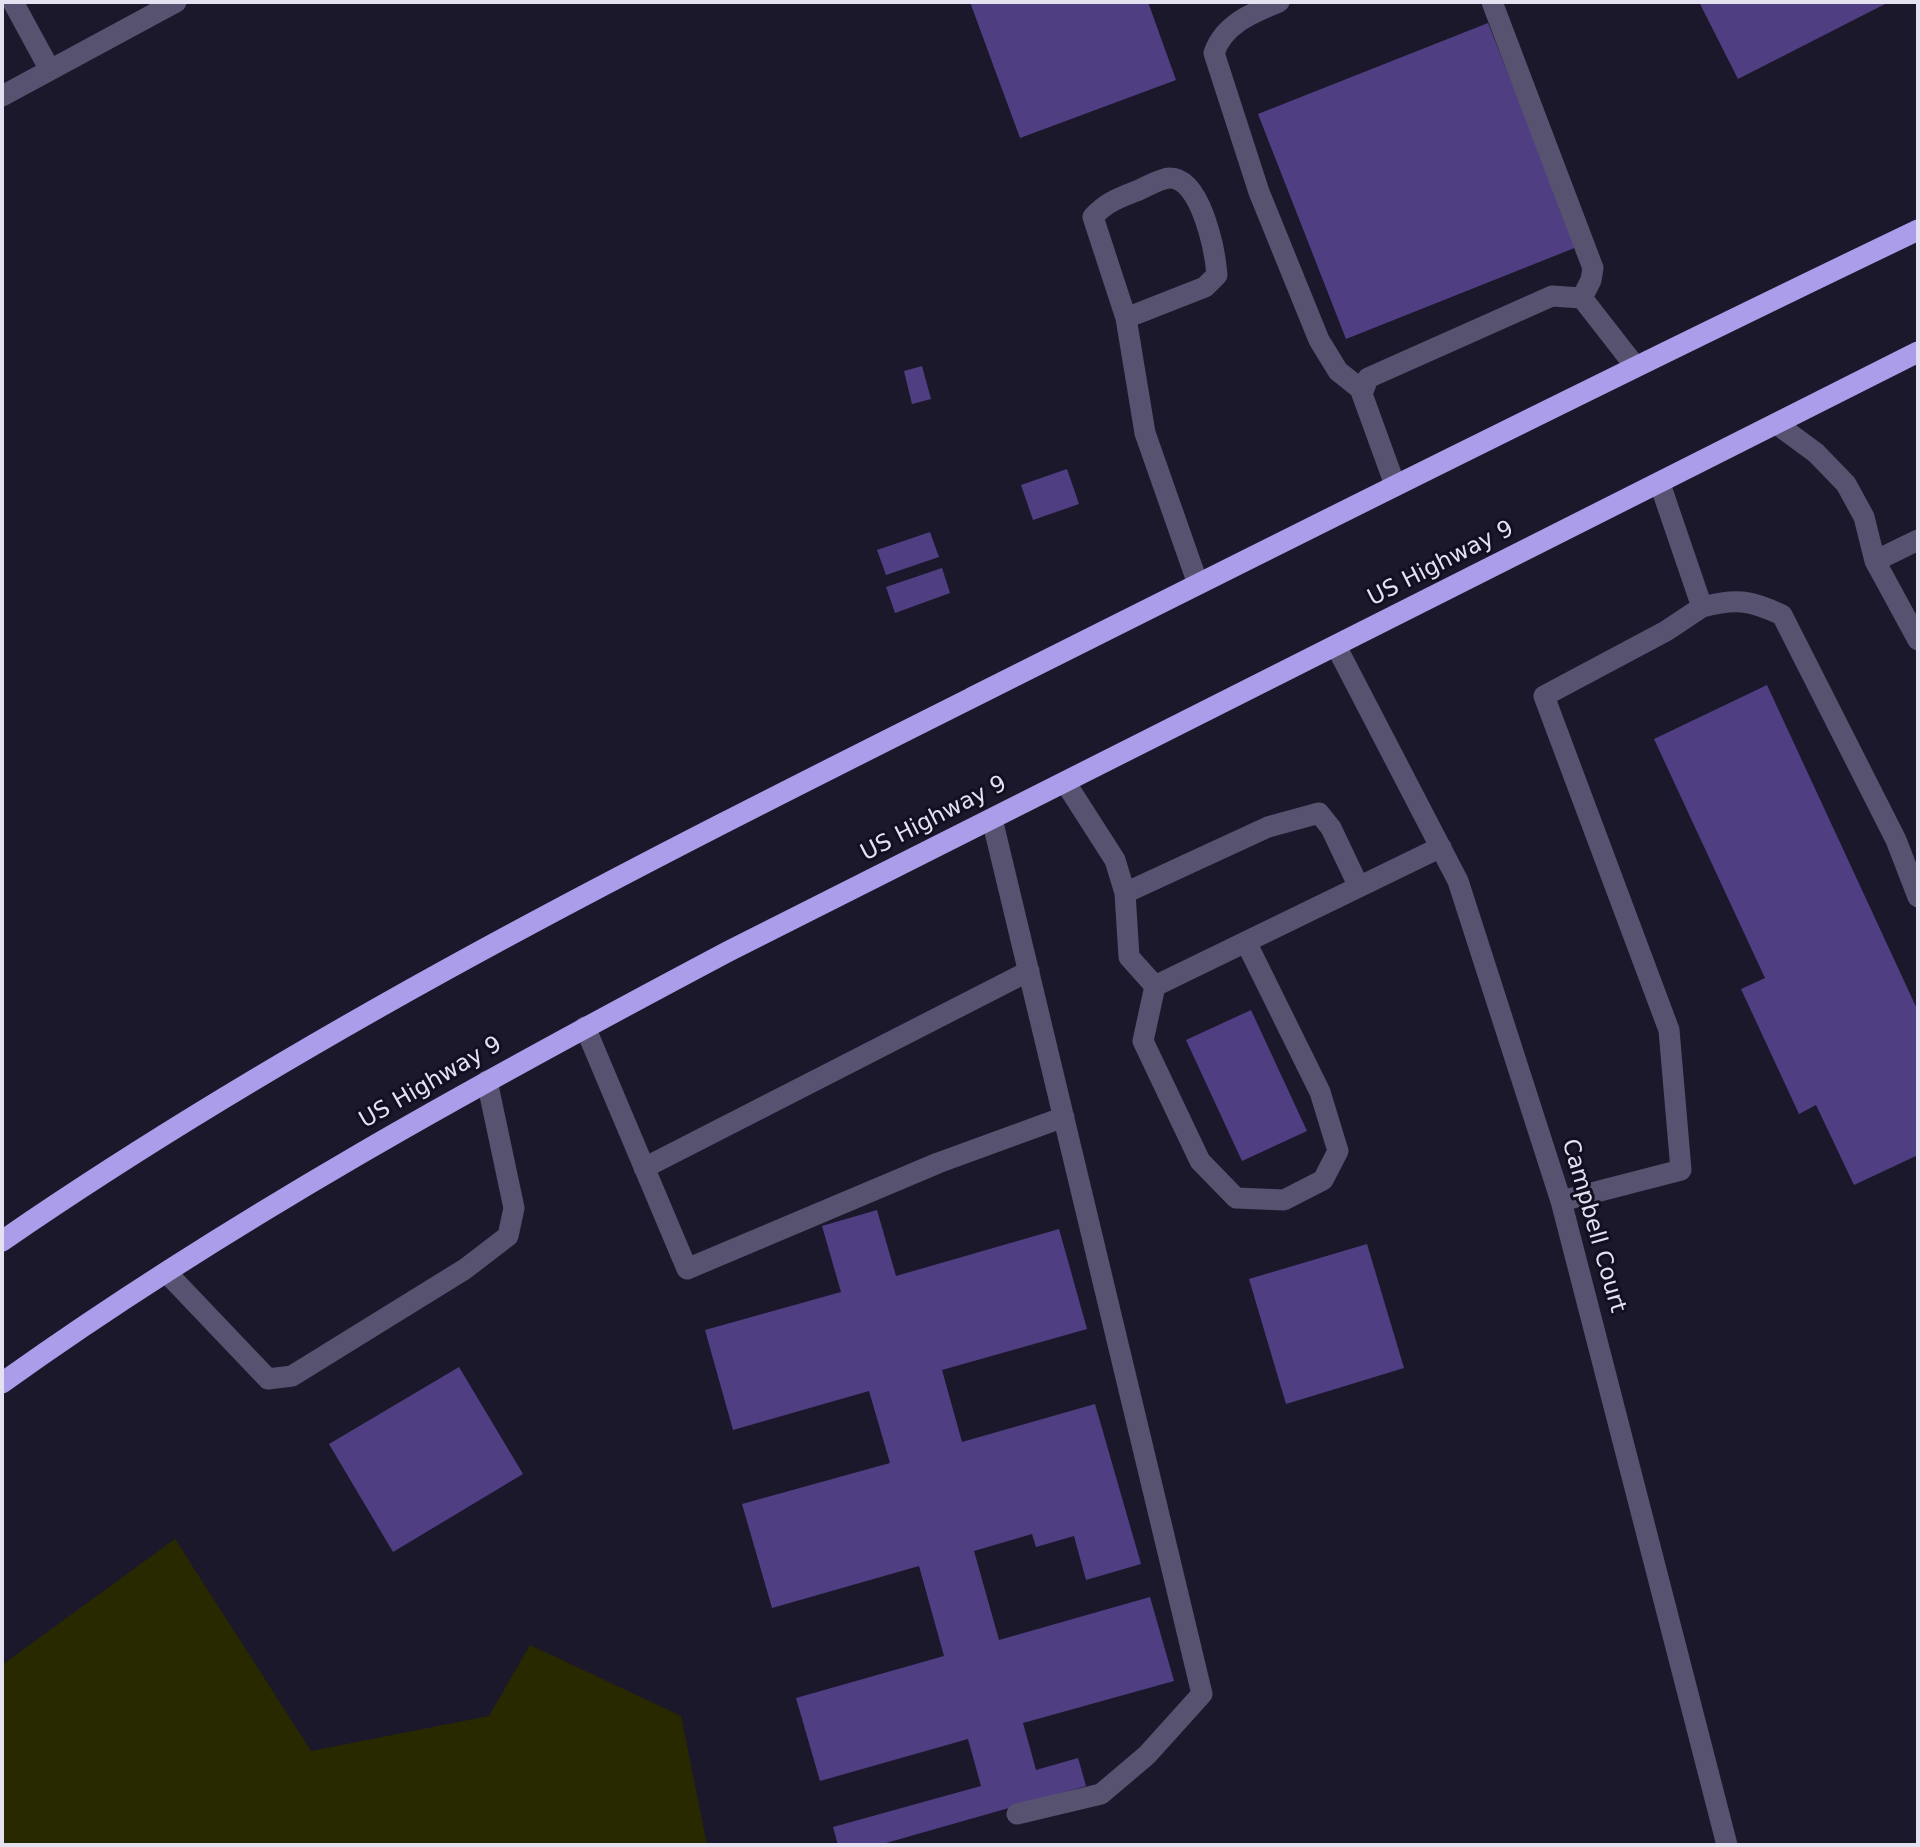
<!DOCTYPE html>
<html>
<head>
<meta charset="utf-8">
<style>
	body { margin:0 }
	#map { position:relative; width:1920px; height:1847px; overflow:hidden; background:#1c182c; font-family:"DejaVu Sans",sans-serif }
	canvas { display:block }
	.frame { position:absolute; inset:0; border:4px solid #e4e2f1; pointer-events:none }
</style>
</head>
<body>
<div id="map">
<canvas width="1920" height="1847"></canvas>
<div class="frame"></div>
</div>
<script>
const ctx = document.querySelector('canvas').getContext('2d');
ctx.lineJoin = 'round';
function fill(path, color) {
  ctx.fillStyle = color;
  ctx.fill(path, 'evenodd');
}
function trace(path, color, width, dash) {
  ctx.strokeStyle = color;
  ctx.lineWidth = width;
  ctx.lineCap = dash ? 'butt' : 'round';
  ctx.setLineDash(dash || []);
  ctx.stroke(path);
}
function write(font, color, halo, rows, align = 'center') {
  ctx.font = font + ' "DejaVu Sans",sans-serif';
  ctx.lineWidth = 6;
  ctx.setLineDash([]);
  ctx.textBaseline = 'middle';
  ctx.strokeStyle = halo;
  ctx.fillStyle = color;
  for (const [text, x, y, turn = 0] of rows) {
    ctx.save();
    ctx.translate(x, y);
    ctx.rotate((+turn || 0) * Math.PI / 180);
    ctx.textAlign = isNaN(turn) ? turn : align;
    if (halo) ctx.strokeText(text, 0, 0);
    ctx.fillText(text, 0, 0);
    ctx.restore();
  }
}
const green = new Path2D(`
	M175,1539L311,1751L489,1716L530,1645L681,1716L707,1845H2V1665Z`);
const building = new Path2D(`
	M970,2H1148L1176,80L1020,138Z
	M1699,2H1889L1738,79Z
	M1488,23L1577,247L1346,339L1258,114Z
	M922,366L931,399L912,404L904,371Z
	M1067,469L1079,504L1033,520L1021,485Z
	M930,532L939,557L886,575L877,550Z
	M942,568L950,593L895,613L886,587Z
	M1767,685L1918,1011V1155L1854,1185L1816,1105L1799,1114L1741,989L1765,978L1654,739Z
	M1251,1010L1307,1131L1242,1161L1186,1040Z
	M877,1210L896,1276L1059,1229L1087,1329L942,1370L962,1442L1095,1404L1141,1564L1086,1580L1074,1536L1036,1547L1032,1534L974,1551L999,1640L1150,1597L1174,1681L1023,1723L1036,1770L1078,1758L1086,1786L879,1845H838L833,1827L981,1786L968,1739L820,1781L796,1698L944,1656L919,1566L772,1608L742,1504L890,1463L869,1391L733,1430L705,1330L841,1292L822,1226Z
	M1367,1244L1404,1368L1286,1404L1249,1279Z
	M459,1367L523,1474L393,1552L329,1444Z`);
const minor = new Path2D(`
	M13,2L50,70
	M1279,2C1252,13 1224,24 1214,53L1259,192L1319,340L1338,371L1363,391
	M1492,2L1593,268L1591,280L1582,298
	M2,96L176,2
	M1126,318L1205,287L1217,275C1215,250 1201,178 1170,178C1161,178 1148,186 1139,190C1121,197 1106,202 1093,217L1126,318L1145,433L1198,584
	M1778,425L1816,453L1846,484L1864,517L1875,561L1918,640
	M1395,485L1362,394L1368,378L1552,296L1582,298L1635,366
	M1875,561L1918,540
	M1702,607C1736,598 1750,600 1782,615L1896,840L1918,897
	M1336,646L1458,881L1561,1201L1727,1845
	M1065,782L1115,860L1125,893L1129,957L1155,986L1441,847
	M992,819L1202,1694L1147,1755L1101,1794L1017,1814
	M1125,893L1268,827L1319,813L1331,828L1359,887
	M1155,986L1143,1041L1200,1161L1236,1198L1284,1200L1323,1180L1338,1151L1320,1092L1246,942
	M585,1027L687,1269L938,1163L1064,1117
	M644,1168L1029,971
	M1561,1201L1681,1170L1669,1030L1544,696L1666,631L1702,607L1660,484
	M167,1273L268,1379L292,1376L465,1269L508,1236L514,1208L487,1081`);
const highway = new Path2D(`
	M2,1241C307,1031 640,864 971,698C1286,540 1601,382 1918,230
	M2,1383C231,1219 480,1083 729,951L1918,352`);
const streetNames = [
	["US Highway 9",1441,564,-27],
	["US Highway 9",934,819,-27],
	["US Highway 9",431,1083,-30],
	["Campbell Court",1593,1226,74]
];
fill(green, '#292900');
fill(building, '#4f3f82');
trace(minor, '#575270', 21);
trace(highway, '#ab9de9', 21);
write('23px', '#e4e2f1', '#130f22', streetNames);
</script>
</body>
</html>
